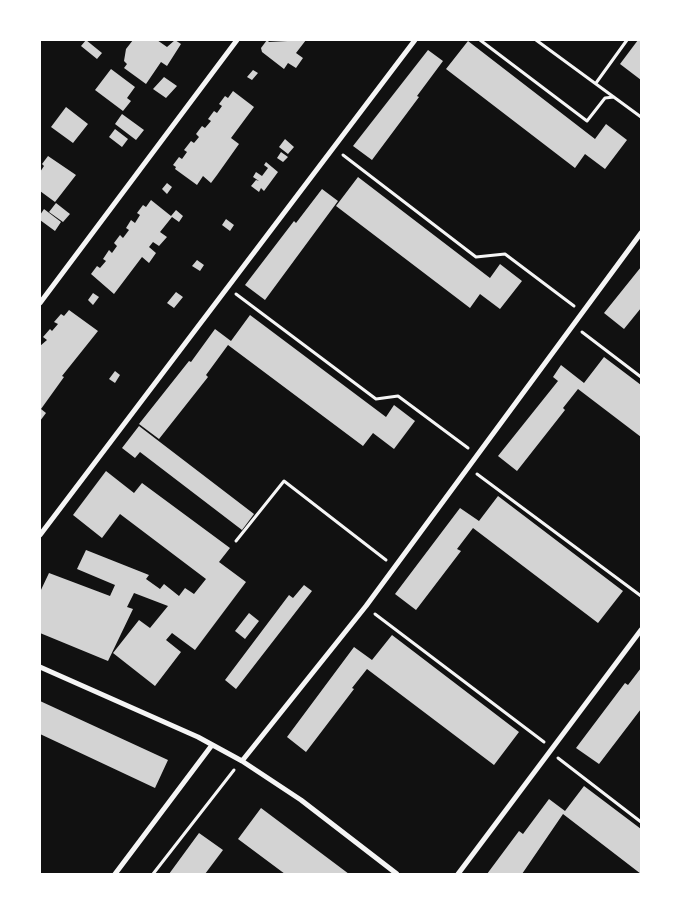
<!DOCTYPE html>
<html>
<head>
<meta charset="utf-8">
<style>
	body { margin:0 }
	#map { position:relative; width:681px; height:914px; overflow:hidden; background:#111; font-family:Figtree,sans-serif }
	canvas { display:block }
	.frame { position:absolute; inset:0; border:41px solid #fff; pointer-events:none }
</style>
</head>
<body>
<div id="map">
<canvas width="681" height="914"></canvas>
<div class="frame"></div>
</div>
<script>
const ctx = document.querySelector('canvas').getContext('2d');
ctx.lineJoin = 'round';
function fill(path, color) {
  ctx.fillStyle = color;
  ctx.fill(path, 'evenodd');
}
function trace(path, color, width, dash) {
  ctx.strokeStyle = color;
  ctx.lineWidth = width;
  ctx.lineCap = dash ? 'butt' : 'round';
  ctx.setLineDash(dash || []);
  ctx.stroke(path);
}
const building = new Path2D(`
	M86,40L102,53L97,59L81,46Z
	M133,40H157L167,47L175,40L181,44L167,66L161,62L146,84L124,68L127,64L124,61L126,49Z
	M267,40L269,42L306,40L296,53L303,58L296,68L288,63L284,69L262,52L261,48Z
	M638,40H641V80L620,64Z
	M468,41L595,139L606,124L627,140L605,169L585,154L575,168L446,69Z
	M428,50L443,61L417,96L419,97L372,160L353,146Z
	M111,69L135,87L127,98L131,101L123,111L95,90Z
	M253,70L258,73L252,80L247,77Z
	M164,77L177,86L166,98L153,89Z
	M233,91L254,107L231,138L239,144L217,175L211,183L203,176L197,185L175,169L176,167L173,165L179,157L182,159L187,152L184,150L191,141L194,143L199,137L196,134L202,126L205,128L211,121L208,119L214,111L217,113L222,106L219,104L225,96L228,98Z
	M66,107L88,124L73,143L51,127Z
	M122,114L144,130L136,140L115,124Z
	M115,129L128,139L122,147L109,137Z
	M285,139L294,147L288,154L279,147Z
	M281,152L288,157L283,162L277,158Z
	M48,156L76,175L55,202L40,191V172L44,166L42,164Z
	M266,162L278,172L264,191L261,188L259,192L251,186L256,180L259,181L253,177L256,172L262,176L268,168L264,165Z
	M358,177L490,278L500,264L522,281L500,309L480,294L470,308L336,206Z
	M167,183L172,187L167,194L162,189Z
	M322,189L338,201L265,300L245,285L294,221L296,223Z
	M151,200L171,216L176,210L183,216L179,222L172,217L160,232L167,237L159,246L153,242L149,247L156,253L149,263L142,257L114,294L91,274L97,266L100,268L106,261L103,259L109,250L112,253L117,246L114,243L120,235L123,238L129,230L126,228L131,220L135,223L140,215L137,213L143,205L146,207Z
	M56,203L70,214L63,222L49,212Z
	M44,209L61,222L55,231L40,220V215Z
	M226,219L234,225L230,231L222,225Z
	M197,260L204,265L200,271L192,266Z
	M641,267V308L624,329L604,313Z
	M176,292L183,297L174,308L167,303Z
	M93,293L99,297L93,305L88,300Z
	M69,310L98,331L62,376L64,377L41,409L46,413L40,421V346L47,340L43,337L50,329L52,331L58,324L54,322L61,314L64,316Z
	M250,315L386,417L394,405L415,421L394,449L373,433L363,446L228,345L206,375L208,377L159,439L139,424L189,361L191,362L215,329L231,341Z
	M604,357L641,385V437L578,389L563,408L565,410L517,471L498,456L558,381L553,377L561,365L584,383Z
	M115,371L120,375L115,383L109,379Z
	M139,426L254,514L242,530L140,452L135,458L122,448Z
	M106,471L134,493L142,483L230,548L219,562L246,582L195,650L172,633L166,640L181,652L155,686L113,653L139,620L150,628L168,606L134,593L127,607L133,609L108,661L40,633V592L49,573L110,596L115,585L77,569L86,550L149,575L146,579L160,589L164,584L179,596L185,588L194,594L206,579L120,514L102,538L73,515Z
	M498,496L623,591L598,623L473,528L457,549L461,551L416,610L395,594L460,508L479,521Z
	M304,585L312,591L236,689L225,680L289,595L293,598Z
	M249,613L259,621L245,639L235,631Z
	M392,635L519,732L494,765L367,669L352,688L354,689L306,752L287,737L354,647L372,660Z
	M641,668V709L599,764L576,748L625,683L628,685Z
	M40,701L168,760L155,788L40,734Z
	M584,786L641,829V874L563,814L522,874H487L519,831L523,834L549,799L565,811Z
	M261,808L349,874H285L238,839Z
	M199,833L223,850L205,874H169Z`);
const path = new Path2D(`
	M480,40L587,121L605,98L614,97
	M536,40L641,117
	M596,83L627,40
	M343,155L476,257L505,254L574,306
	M236,294L376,399L398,396L468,448
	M582,332L641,377
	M477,474L641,596
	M236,541L284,481L386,560
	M375,614L544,742
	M558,758L641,822
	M153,874L234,770`);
const minor = new Path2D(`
	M40,303L237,40
	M40,535L415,40
	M40,667L198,737L242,761L301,800L397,874
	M242,761L366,606L641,233
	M115,874L212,745
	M458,874L641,630`);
fill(building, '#d3d3d3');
trace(path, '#f5f5f5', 3);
trace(minor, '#f5f5f5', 5);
</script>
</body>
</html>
